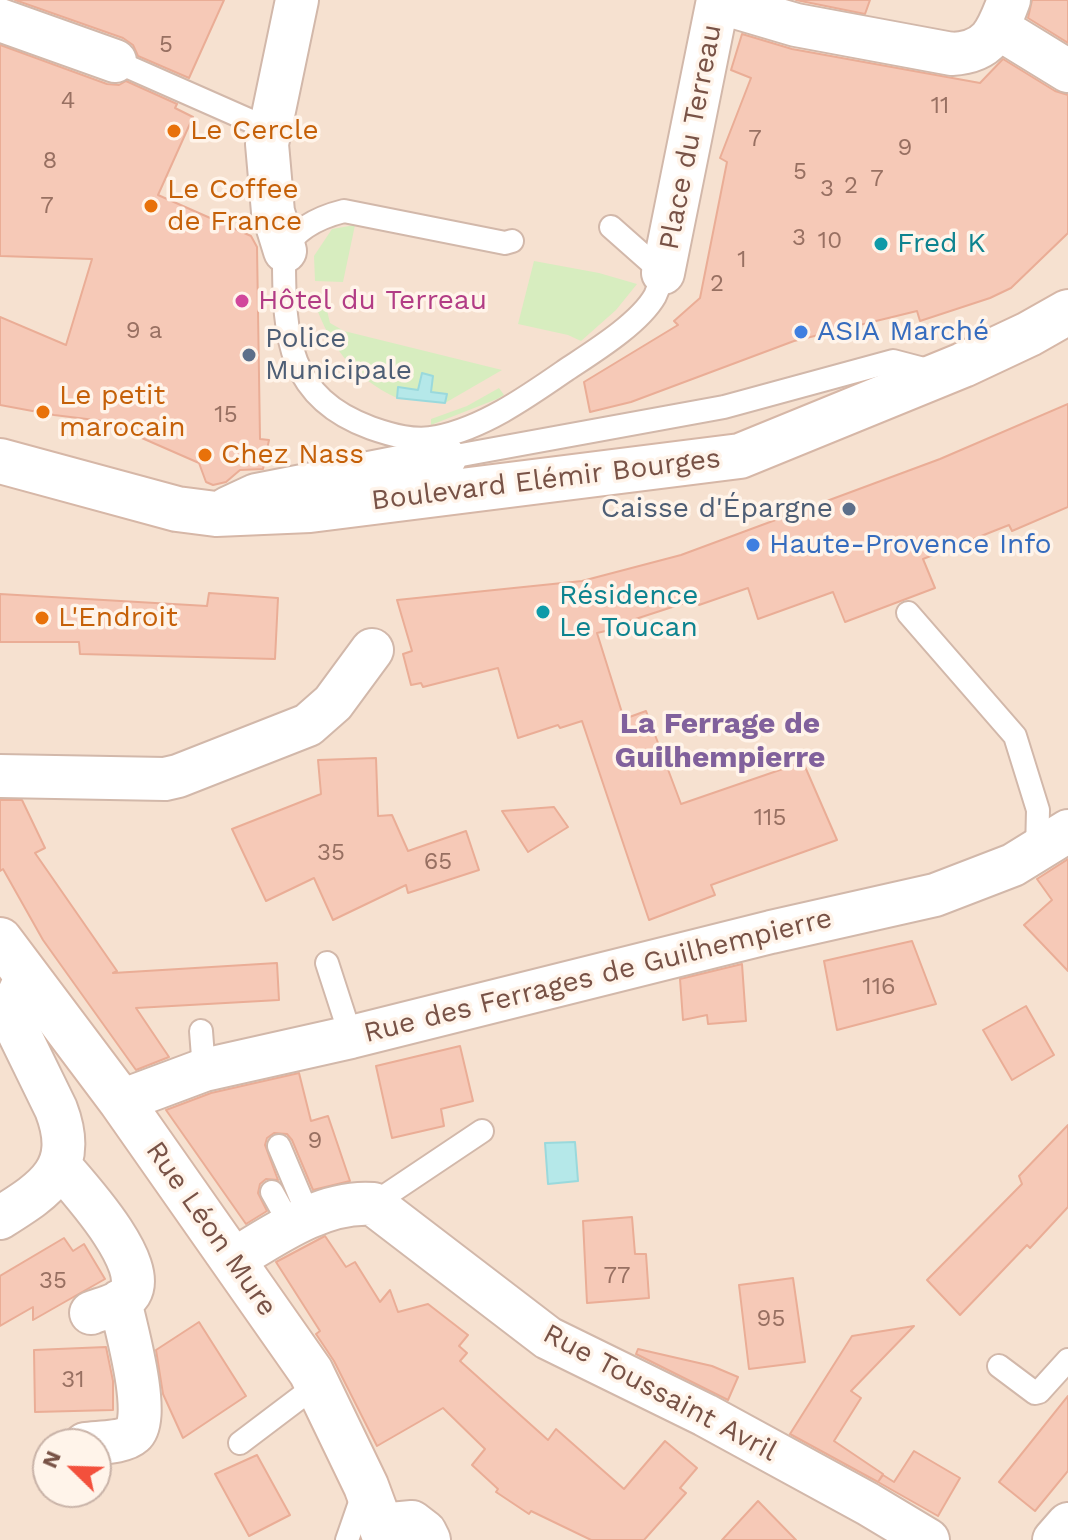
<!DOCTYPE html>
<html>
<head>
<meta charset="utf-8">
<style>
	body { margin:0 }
	#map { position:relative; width:1068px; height:1540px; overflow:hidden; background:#fef0e2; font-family:"Work Sans",sans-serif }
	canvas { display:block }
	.north { position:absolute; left:32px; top:1428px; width:80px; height:80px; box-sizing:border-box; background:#fff4ea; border:2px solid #c9b3a8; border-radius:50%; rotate:293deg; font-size:22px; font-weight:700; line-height:32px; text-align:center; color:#785246 }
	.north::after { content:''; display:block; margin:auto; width:28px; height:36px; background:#f3503c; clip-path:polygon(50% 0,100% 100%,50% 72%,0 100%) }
</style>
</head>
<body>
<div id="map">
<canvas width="1068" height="1540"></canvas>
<div class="north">N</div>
</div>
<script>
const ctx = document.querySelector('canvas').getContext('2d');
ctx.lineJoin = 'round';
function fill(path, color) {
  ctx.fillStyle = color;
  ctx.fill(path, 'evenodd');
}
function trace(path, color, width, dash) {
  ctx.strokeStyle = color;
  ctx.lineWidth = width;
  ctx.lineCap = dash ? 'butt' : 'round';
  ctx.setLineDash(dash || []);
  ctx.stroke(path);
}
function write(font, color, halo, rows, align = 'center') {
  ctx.font = font + ' "Work Sans",sans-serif';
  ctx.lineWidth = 7;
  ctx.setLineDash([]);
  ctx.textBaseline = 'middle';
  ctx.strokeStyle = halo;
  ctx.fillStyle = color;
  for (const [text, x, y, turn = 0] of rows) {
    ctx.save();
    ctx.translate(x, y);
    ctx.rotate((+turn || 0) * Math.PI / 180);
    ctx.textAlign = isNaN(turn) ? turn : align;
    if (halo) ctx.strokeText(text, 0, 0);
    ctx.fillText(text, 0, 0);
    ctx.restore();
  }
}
const residential = new Path2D(`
	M0,0H1068V1540H0ZM48,1444H96V1492H48Z`);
const green = new Path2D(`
	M355,225L343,282L315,281L314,256L332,229Z
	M534,261L599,273L637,284L616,310L581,341L568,335L518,324Z
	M315,304L326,306L330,323L344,331L502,370L445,403L447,395L431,392L421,374L418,390L399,387L397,398C355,379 330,346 315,304Z
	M499,388L504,395L497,399L431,425V419L467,406Z`);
const water = new Path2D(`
	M422,373L433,376L431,392L447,394L445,403L397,398L398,387L418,390Z
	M575,1142L578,1181L548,1184L545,1143Z`);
const building = new Path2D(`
	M15,0H224L189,78L138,56L133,45L123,38Z
	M796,0H870L865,14Z
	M1032,0H1068V43L1028,18Z
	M742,34L792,49L980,83L1003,59L1055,91L1068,95V233L1011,288L990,298L920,321L917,311L794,341L631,402L590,412L584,382L678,325L674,321L700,298L727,162L720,158L751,78L731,70Z
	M0,45L107,84L119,85L126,81L177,104L175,108L193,117L158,195L251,236L257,247L260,439L269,440L263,469L240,470L226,482L213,485L206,482L199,463L103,421L54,415L0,405V317L66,345L92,259L0,256Z
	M1068,404V507L1012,531L1009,525L923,559L935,588L845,622L833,592L758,619L748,588L699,605L697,599L617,625L618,628L597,633L624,719L646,711L681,804L803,762L837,840L711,885L715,895L649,920L582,721L560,728L558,725L518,738L498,668L423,687L421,683L411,685L403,654L412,651L397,600L582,581L681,555L940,459Z
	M209,593L278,598L275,659L80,654L79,642H0V594L207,606Z
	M376,758L378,816L392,815L408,851L466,831L479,870L408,893L406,885L333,920L314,878L266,901L232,829L321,794L318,760Z
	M0,800H22L45,848L35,853L117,971L113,973L277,963L279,1000L136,1008L169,1057L136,1070L43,940L3,869L0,871Z
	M554,807L568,827L528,852L502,811Z
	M1068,859V971L1024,925L1052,900L1037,879Z
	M912,941L936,1004L837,1030L824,961Z
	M742,964L746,1021L708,1024L707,1015L683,1020L680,979Z
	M1026,1006L1054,1055L1012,1080L983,1030Z
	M460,1046L473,1101L441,1109L444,1126L392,1138L376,1066Z
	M299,1073L311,1121L328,1116L350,1181L313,1190L292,1140L287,1134L274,1133L267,1138L265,1145L278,1180L266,1179L260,1184L258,1193L267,1211L246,1224L166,1110L211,1093Z
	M1068,1125V1207L1030,1248L1027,1245L960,1315L927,1280L1022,1184L1019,1176Z
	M632,1217L635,1254H646L649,1298L587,1303L583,1221Z
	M325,1236L346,1267L355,1262L380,1302L390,1290L398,1312L428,1304L468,1335L459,1346L467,1353L460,1361L548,1440L556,1429L624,1489L665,1441L697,1468L680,1488L686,1493L644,1540H591L531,1511L529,1514L496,1492L498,1489L472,1465L485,1449L443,1408L377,1446L334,1361L316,1334L320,1331L276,1262Z
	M64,1238L73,1251L84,1244L105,1279L33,1320V1307L0,1326V1276Z
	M793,1278L805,1362L749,1369L739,1285Z
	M199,1322L246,1396L183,1438L163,1394L156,1350Z
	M914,1326L851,1391L861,1398L834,1441L883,1474L878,1482L790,1434L852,1336Z
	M106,1347L113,1381V1410L35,1412L34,1350Z
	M638,1349L712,1366L738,1377L728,1400L636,1354Z
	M1068,1396V1471L1035,1511L999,1482Z
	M914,1451L960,1478L938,1516L878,1482L883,1475L894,1482Z
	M257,1455L290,1515L249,1536L215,1474Z
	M758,1501L796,1540H722Z`);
const lane = new Path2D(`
	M115,61L269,129
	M512,241L505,243L344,211C320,217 287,231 284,259C284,337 288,398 371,428C391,435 415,442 437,437C483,428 527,397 566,370C593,352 639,324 655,296C658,289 661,281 663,273L611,227
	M445,458L724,407L893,361L935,372
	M908,613L1015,736L1038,810L1037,852
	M327,963L351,1037
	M201,1031L204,1070
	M279,1146L309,1217
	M272,1192L291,1226
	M373,1204L482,1131
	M999,1366L1035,1393L1039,1392L1068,1360
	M240,1443L318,1384
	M347,1540L364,1491`);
const street = new Path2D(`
	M718,2L796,25L952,54C990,52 997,32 1009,0
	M0,20L115,61
	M998,28L1068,71
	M285,251L273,212L267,144L297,0
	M663,273L718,0
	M228,508L256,495L445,458
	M0,776L165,779L178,776L308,725L333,703L372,650
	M121,1101L204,1070L351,1037L771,932L935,895L1013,865L1068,831
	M60,1166C79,1188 148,1263 130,1293C123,1304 103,1308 91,1313
	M0,1218C46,1189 79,1169 56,1109L12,1019L14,1004L26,978
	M233,1260C274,1235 323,1200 373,1204L548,1338L705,1415L868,1504L928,1540
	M85,1444C99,1442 123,1443 133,1434C152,1418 125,1324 120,1301
	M380,1525L412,1522L425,1532L429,1540
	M1054,1540L1068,1524`);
const secondary = new Path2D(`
	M0,461L177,509L216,514L310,510L740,456L963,365L1029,334L1068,312
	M0,940L121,1101L311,1372L366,1486L386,1540`);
const markers = [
	[174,131,8,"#e8710a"],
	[151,206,8,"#e8710a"],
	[881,244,8,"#0f9aa8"],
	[242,301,8,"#d1479c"],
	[801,332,8,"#3f7fe0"],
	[249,355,8,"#5c6f8a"],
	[43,412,8,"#e8710a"],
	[205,455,8,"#e8710a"],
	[849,509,8,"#5c6f8a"],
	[753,545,8,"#3f7fe0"],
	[543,612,8,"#0f9aa8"],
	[42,618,8,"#e8710a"]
];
const numberNames = [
	["5",166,45],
	["4",68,101],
	["11",940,106],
	["7",755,139],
	["9",905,148],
	["8",50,161],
	["5",800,172],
	["7",877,179],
	["2",851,186],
	["3",827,189],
	["7",47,206],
	["3",799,238],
	["10",830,241],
	["1",742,260],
	["2",717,284],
	["9 a",144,331],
	["15",226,415],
	["115",770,818],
	["35",331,853],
	["65",438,862],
	["116",879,987],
	["9",315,1141],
	["77",617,1276],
	["35",53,1281],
	["95",771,1319],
	["31",73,1380]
];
const foodNames = [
	["Le Cercle",190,131],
	["Le Coffee",167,190],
	["de France",167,222],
	["Le petit",59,396],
	["marocain",59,428],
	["Chez Nass",221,455],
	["L'Endroit",58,618]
];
const streetNames = [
	["Place du Terreau",691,137,-79],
	["Boulevard Elémir Bourges",546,480,-7],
	["Rue des Ferrages de Guilhempierre",598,976,-14],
	["Rue Léon Mure",211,1229,55],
	["Rue Toussaint Avril",660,1393,28]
];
const cultureNames = [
	["Fred K",897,244],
	["Résidence",559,596],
	["Le Toucan",559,628]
];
const hotelNames = [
	["Hôtel du Terreau",258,301]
];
const shopNames = [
	["ASIA Marché",817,332],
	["Haute-Provence Info",769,545]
];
const serviceNames = [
	["Police",265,339],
	["Municipale",265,371],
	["Caisse d'Épargne",833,509,"right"]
];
const neighbourhoodNames = [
	["La Ferrage de",720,724],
	["Guilhempierre",720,758]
];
fill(residential, '#f6e1d0');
fill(green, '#d7edbf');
fill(water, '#b5e8e9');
trace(water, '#9ad9dc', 2);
fill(building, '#f6c9b7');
trace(building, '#eaad96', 2);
trace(lane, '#d2b8aa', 26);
trace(street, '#d2b8aa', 46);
trace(secondary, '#d6b7a7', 48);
trace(lane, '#fff', 22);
trace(street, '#fff', 42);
trace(secondary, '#fff', 44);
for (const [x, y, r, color] of markers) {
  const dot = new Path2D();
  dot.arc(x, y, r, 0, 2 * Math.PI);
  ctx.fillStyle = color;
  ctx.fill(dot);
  trace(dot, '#fff4ea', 3);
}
write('24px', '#987062', null, numberNames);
write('28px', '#c56008', '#fff4ea', foodNames, 'left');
write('28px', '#785246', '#fff4ea', streetNames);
write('28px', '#0d838f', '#fff4ea', cultureNames, 'left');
write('28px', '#b23c85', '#fff4ea', hotelNames, 'left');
write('28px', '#366cbe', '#fff4ea', shopNames, 'left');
write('28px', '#4e5e75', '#fff4ea', serviceNames, 'left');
write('bold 30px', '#81619c', '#fff4ea', neighbourhoodNames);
</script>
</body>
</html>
